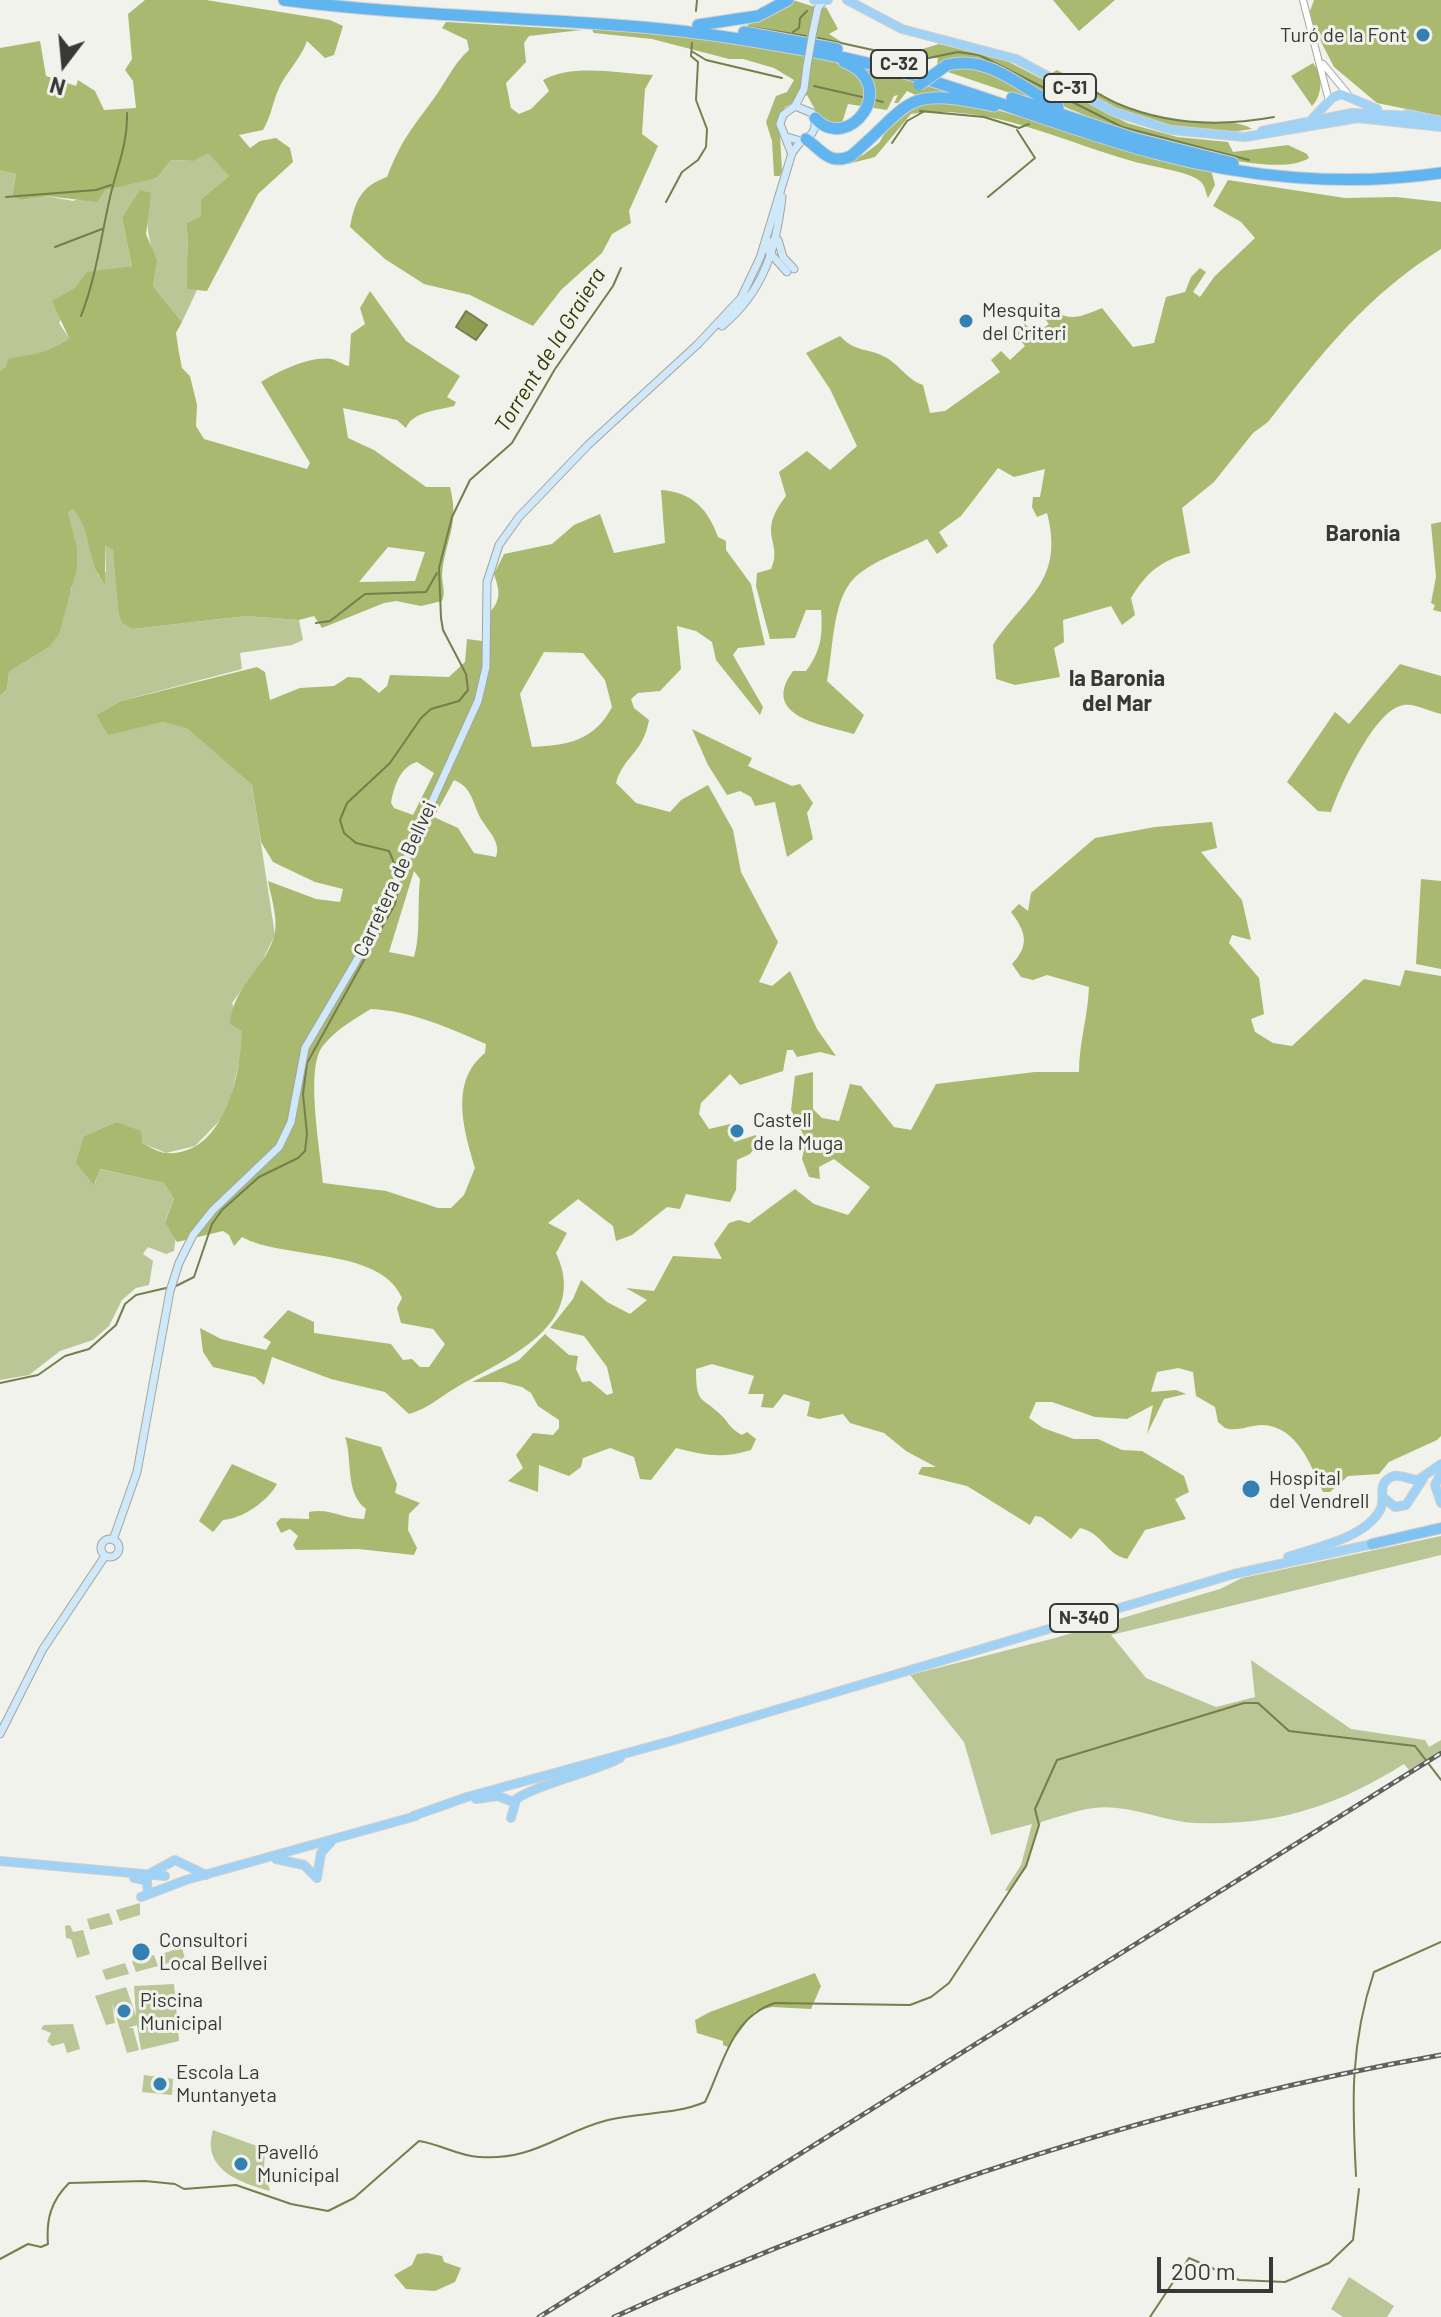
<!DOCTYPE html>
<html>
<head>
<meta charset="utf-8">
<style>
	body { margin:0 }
	#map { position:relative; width:1441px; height:2317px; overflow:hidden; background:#f0f2eb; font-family:Barlow,sans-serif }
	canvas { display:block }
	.north { position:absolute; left:24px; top:24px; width:80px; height:80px; -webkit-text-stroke:6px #f0f2eb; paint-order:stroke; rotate:196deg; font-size:22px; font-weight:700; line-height:32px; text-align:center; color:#383936 }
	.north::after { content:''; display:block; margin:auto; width:28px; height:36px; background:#383936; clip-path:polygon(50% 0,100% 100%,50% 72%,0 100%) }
	.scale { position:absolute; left:1157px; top:2257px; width:116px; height:36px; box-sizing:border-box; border:4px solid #383936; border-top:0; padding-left:10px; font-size:24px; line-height:28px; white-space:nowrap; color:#383936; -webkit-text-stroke:6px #f0f2eb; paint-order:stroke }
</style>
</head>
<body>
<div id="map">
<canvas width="1441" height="2317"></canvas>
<div class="north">N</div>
<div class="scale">200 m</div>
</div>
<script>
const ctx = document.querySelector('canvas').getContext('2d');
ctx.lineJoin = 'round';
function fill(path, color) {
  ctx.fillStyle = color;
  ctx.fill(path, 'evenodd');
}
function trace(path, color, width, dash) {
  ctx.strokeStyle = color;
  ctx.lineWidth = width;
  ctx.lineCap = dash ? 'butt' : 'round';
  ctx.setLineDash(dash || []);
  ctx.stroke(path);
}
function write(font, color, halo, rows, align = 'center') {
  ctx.font = font + ' Barlow,sans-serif';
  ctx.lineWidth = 6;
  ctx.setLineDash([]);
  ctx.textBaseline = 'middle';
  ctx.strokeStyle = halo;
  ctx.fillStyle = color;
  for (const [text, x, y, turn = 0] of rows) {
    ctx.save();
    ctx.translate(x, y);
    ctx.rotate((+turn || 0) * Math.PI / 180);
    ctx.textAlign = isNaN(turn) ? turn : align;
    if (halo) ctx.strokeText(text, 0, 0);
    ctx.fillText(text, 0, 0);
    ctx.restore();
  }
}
const green = new Path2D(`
	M208,152L229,176L201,199V216L186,223C190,245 185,265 187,288L197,290L182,322L153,286C159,259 146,240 147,214L122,218L132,266L87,273L59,323L69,338L46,353L0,371V170L16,174L12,197L23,200L46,196L73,201L120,185L157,178L171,160L194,161Z
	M73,509L81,518L99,577L106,572L105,544L113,550L123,623L133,629L246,616L299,620L303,640L292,645L240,653L242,669L121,701L96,715L108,734L163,722L187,727L252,785L275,935L261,963L232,1003L242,1031V1050L227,1113L195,1146L166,1153L142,1143L116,1122L84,1136L95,1184L99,1169L164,1183L174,1199L165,1221L176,1235L174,1251L166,1254L148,1247L143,1254L153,1261L149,1285L136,1288L122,1300L109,1326L93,1340L60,1351L29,1375L0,1380V696L7,689L9,672L49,647L72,588L68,513Z
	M1441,1536V1555L1111,1635L1146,1678L1216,1707L1255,1697L1251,1660L1351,1729L1425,1740L1429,1747L1441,1740V1750L1409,1770L1404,1764C1337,1806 1277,1826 1197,1823C1164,1822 1127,1803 1094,1808C1077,1810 1058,1817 1041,1822L1027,1867L1009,1892L1005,1890L1021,1865L1032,1824L991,1835L964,1742L910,1675L1055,1638L1220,1589L1242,1578Z
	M140,1903V1915L120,1921L116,1910Z
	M109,1913L113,1924L90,1930L87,1919Z
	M70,1925L73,1932L83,1930L90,1954L77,1958L71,1939L66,1938L65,1926Z
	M182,1947L185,1959L165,1964L162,1954Z
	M154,1955L158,1966L136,1972L132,1961Z
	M125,1963L129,1974L106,1980L102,1970Z
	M174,1984L179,2041L141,2050L137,2025L128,2028H133L139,2050L127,2053L112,2003L115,2023L106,2025L95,1996L126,1987L136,2016L134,1986Z
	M73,2024L80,2049L67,2053L64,2043L52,2046L47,2041L51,2033L41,2029L44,2025Z
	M144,2075L173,2079L172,2095L142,2092Z
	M213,2130L265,2149L264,2169L270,2191C241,2183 201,2170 213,2130Z
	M1349,2277L1394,2306L1387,2317H1343L1331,2309Z`);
const forest = new Path2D(`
	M145,0H206L330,20L343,26L334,55L325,58L307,41C300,61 283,75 277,93C272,106 270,118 263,130L239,135L250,148L260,141L276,138L290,148L293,162L258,194L207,291L187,289C185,265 190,245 186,223L201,216V199L229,176L208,153L194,161L171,160L157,178L105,190L97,202L47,196L22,200L12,197L16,174L0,170V48L40,41L46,76L76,86L78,80L95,91L104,110L136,108L133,81L125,70L132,59L128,14Z
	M793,0L821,9L826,7L838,29L829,34L843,43L746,26Z
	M1053,0H1115L1079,31Z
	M1314,0H1441V116L1377,103L1334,67L1314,28L1310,11Z
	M446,22L582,30L529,36L524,43L526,62L506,83L511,108L519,114L531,109L549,91L543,80C574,63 620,74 653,75L645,89L642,134L658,146L629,211L631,223L612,234L602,253L561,290L533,326L470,295L424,284L385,259L350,227C355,201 361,186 387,177C401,141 410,131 432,101C446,83 452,65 469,50L467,40L442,28Z
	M590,27L710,38L832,61L857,72L867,68C878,78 888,74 902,77C931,84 963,90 986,107L1211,170L1215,185L1208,198C1205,192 1206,184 1197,179C1185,171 1148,166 1132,161C1060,141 989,103 911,114L875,157L848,164L847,161L863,155L879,143L894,117L918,96L907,91L898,103H894L898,95L894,96L887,110L848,104L842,123L837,125L818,115L807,95L785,107L779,117L782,170L780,176H774L772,141L766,122L776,96L787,92L794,80L774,68L743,59H729L652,39L594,33Z
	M939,44L1007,61L1127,123L1177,137L1228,142L1233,152L1288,145L1307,154L1309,158C1266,186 1086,120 1040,95L1031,100L948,72L937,65L938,58H909V53Z
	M1313,63C1323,74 1323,95 1312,106L1291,76Z
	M1057,70L1084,85L1089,83V74L1093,75L1092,89C1122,110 1162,120 1198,122C1216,124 1236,119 1252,129C1181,142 1111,111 1052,73Z
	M1228,180L1345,198L1396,197L1441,202V249C1366,296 1322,353 1268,422L1253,433L1214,482L1182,508L1190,553C1161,560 1146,573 1131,598L1135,615L1122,625L1111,606L1063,620L1064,642L1054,648L1060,677L1015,685L996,679L993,645C1024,597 1065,582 1047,513L1037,517L1032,507L1033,497H1040L1045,469L1014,477L998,468L961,516L939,532L948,546L937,554L927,539C905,551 866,562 850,583C832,607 833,652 827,681L864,715L854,734C824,725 759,717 793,671H806C821,651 823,635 821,610H806L795,638L770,639L756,586L757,573L771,569C784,541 755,536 786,496L779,472L807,451L830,470L857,446L830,389L806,353L840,336C857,354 869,347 887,358C900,366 909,381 923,385L930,413L945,411L1000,372L991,360L1001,351L1010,360L1025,346L1016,334L1025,324L1035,334L1049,324L1041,314L1049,307C1069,323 1080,317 1102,308L1133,347L1154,343L1166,297L1185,292L1191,277L1200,268L1206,272L1193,292L1200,297L1214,277L1255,238L1241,222L1213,206Z
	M140,190L151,193L146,234L157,260L153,286L182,322L176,333L179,353L182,368L190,376L197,405L196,426L204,439L307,469L310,463L261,382C279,371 310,356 331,359C338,360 342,365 349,366L351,334L365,324L360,308L370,291L406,341L460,376L447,397L456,402L454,406C438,410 412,412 406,428L397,420L343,408L348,438L374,450L426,487H450C460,526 445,539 442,575C442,585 446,592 442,601L421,606L396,601L384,603L322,628L314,616L299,620L246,616L133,629L122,623L119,614L113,550L105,545V584C86,562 92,530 73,509L68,513L77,548V568L59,634L49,647L9,672L7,689L0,696V371L6,367L8,359C34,353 44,356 69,338L52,301L75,288L87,272L132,266L122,218ZM388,547L425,552L415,581L359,582Z
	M661,490C692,492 708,509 718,537L726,541V550L751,584L765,645L738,648L733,655L763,707L760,715L716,660L712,642L696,631L677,626L681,669L660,691L638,693L631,699L634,708L649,720C643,754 624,755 616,783L636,803L670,812L681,800L708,785L733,830L741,872L778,942L759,982L772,986L790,971L817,1029L836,1056L820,1052L797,1057L793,1050H787L783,1071L740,1085L730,1074L701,1103L699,1114L709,1129L730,1124L734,1142L756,1135L757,1145L750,1154L737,1160L736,1190L730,1202L686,1194L680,1209L667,1207L632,1235L616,1241L613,1226L578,1199L548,1223L567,1233L556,1253C590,1325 507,1358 457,1387C440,1397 429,1408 409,1414L385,1392L331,1379L272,1357L264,1385L255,1377L213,1367L203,1352L200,1328L221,1339L266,1350L271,1342L263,1337L288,1310L314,1322V1333L391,1344L403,1360L412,1359L420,1367H429L445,1344L433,1329L401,1323L397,1308L402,1298C381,1247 283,1260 242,1237L234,1246L229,1235L223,1231L177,1242L165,1222L174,1199L164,1183L100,1169L94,1185L76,1163L84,1136L116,1122L141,1131L142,1143C149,1146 159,1153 166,1153C224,1157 241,1074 242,1031L230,1024C233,986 263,971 274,937C279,920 271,897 268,881L316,899L340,902L343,889L315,882L273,862L261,842L252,785L187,728L163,722L108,735L96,715L121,701L257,667L265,672L270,700L300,688L334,686L348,677L361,678L379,693L387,686L390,675L449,677L465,662L467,639L489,642L490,612C502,599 499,589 494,574L504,554L552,544L574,525L600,514L614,553L665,543ZM544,652L583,653L605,680L612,707C594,741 568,745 532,747L520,694ZM417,762L434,773L413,815L394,808L391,803C394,786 400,767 417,762ZM454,780C475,789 472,806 483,822C490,833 501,843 496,857L474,853L458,828L434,817ZM414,871L420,879C417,905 421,934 414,957L389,952ZM371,1009C412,1011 449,1028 486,1044L485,1053C449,1082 464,1130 475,1168L464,1195L451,1208H438L386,1191L323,1183C321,1153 305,1071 322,1047C334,1031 354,1019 371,1009Z
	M1441,522V612L1433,610L1435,605L1431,603L1436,577L1431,524Z
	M1400,664L1441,676V714C1431,712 1414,703 1404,705C1375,708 1340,787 1331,812L1318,811L1287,782L1335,712L1349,724Z
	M692,729L752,758L748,766L792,786L800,784L813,803L807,813L813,839L787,857L775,802L755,806L751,797L740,791L727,795L708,765Z
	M1212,822L1217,848L1201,852L1242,900L1251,940L1232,935L1229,943L1259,978L1264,1014L1251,1019L1255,1032L1273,1043L1292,1046L1364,979L1400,986L1405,970L1441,976V1436L1437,1440L1389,1462L1379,1474L1348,1476L1330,1492H1323C1311,1465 1297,1426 1262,1425C1249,1425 1239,1432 1225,1428L1218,1422L1215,1407L1196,1396L1193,1372L1178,1368L1157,1372L1151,1392L1176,1390L1186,1394L1164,1399L1147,1434L1153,1405L1127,1419L1095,1417L1052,1402H1036L1029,1418L1043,1428L1074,1439H1098L1122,1450L1142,1451L1184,1476L1189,1492L1175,1499L1186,1519L1145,1530L1127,1559C1104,1553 1104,1534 1080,1528L1071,1539L1041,1517L1035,1516L1030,1525L967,1486L918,1474L922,1467H936L906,1451L884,1433L850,1423L843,1414L819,1419L807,1416L810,1402L784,1394L773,1408L761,1407L764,1394H748L754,1376L712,1364L696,1369C696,1407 702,1395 723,1417C729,1424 732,1430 742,1435L747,1432L756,1439L751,1450C723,1459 703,1455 676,1448L651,1480L640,1479L634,1457L610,1448L583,1458L581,1467L569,1476L539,1465L538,1492L508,1481L523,1468L516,1455L533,1433L553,1435L559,1428V1420L538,1406L531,1393L522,1387L502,1382H472L519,1360L545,1334L569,1355L578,1356L576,1369L582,1382L590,1381L607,1395L613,1393L607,1367L584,1336L550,1328L573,1299L581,1280L607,1302L630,1314L647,1300L626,1288L654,1291L673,1256L722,1259L714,1244L729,1223L739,1220L749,1223L795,1189L814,1204L848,1215L870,1187L834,1159L819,1167L820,1179L809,1177L802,1159L806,1140L791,1110L795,1076L813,1072V1109L822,1118L839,1121L850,1084L861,1086L894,1127L911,1130L936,1084L1035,1072H1079C1079,1043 1088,1016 1089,987L1047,975L1033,980L1021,977L1012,964C1030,945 1026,932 1011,912L1019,904L1028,911L1031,893L1095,838L1155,827Z
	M1421,879L1441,881V969L1416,964Z
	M345,1437L381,1447L397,1484L395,1493L420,1503L409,1514L408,1530L417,1548L414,1555L358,1549L296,1550L293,1545L298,1536L290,1529L281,1533L276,1523L281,1518L309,1519V1512C330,1508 343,1519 364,1519L366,1509C344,1492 353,1459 345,1437Z
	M232,1464L277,1484C268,1501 242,1519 223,1520L213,1532L199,1521Z
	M815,1973L821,1986L811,2009L772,2007L755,2011L728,2047L723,2045V2041L697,2033L695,2020L710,2012Z
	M427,2253L442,2256L444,2262L461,2268L455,2282L435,2291L406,2289L394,2275L412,2265L417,2254Z`);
const water = new Path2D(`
	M466,311L487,325L476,340L456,327Z`);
const stream = new Path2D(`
	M696,11L697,0
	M749,27L806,36
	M793,32L799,28L800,18L807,11
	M818,38L919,60L958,52L979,55L1122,127L1249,160
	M693,52L706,60L782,78
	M1067,77C1084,84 1099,95 1116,103C1167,125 1220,127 1274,117
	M814,86L862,97
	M875,100L883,102
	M920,111L984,117L1019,128L1029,124
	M892,143L907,121L923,112
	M6,197L96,190L111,185
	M988,197L1035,158L1017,130
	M666,202L682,172L698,160L706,147L707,129L696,100L698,62L691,56L692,43
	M55,247L102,229
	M81,316C97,275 101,235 111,193C118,165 128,142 127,113
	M316,623L330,621L365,594L426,592L437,573
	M397,870L389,851L356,843L344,833L340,820L347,803L390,763L421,718L431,709L459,701L468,690L466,674L443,630L441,618L439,568L452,517L470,480L512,443L555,369L613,286L621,268
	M176,1286L194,1277L212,1224L222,1210L259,1177L298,1158L305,1151L307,1134L303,1094L307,1063L395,904L399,884
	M0,1383L38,1375L65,1356L89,1349L116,1325L125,1304L136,1295L166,1288
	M1356,2176C1352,2102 1350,2044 1374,1972L1441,1942
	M0,2259L28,2244L41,2247L48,2244C46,2219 51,2201 69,2183L145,2181L175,2184L184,2189L236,2185L291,2204L328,2211L354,2198L419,2141C440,2144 458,2156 479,2157C534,2161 560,2132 608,2120C640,2112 675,2115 705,2102C723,2065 731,2017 775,2003L910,2005L931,1997L949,1983L1026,1866L1039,1825L1035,1809L1057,1760L1244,1703H1258L1289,1731L1415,1746L1441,1780
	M1150,2317L1189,2258L1239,2280L1285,2282L1329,2263L1353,2240L1359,2189`);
const tertiary = new Path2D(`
	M1303,0L1329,101
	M1323,64L1347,93`);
const secondary = new Path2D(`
	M813,31L818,8L823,1
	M795,106L804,89L807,66
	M787,137L801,141C814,136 819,125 812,113L795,106L783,115L780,124L791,152
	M778,240L783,257L794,269
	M768,241L769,252L787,272
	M722,326C764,291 776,249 782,197
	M101 1548a9 9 0 1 1 18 0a9 9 0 1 1-18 0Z
	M113,1540L137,1472L170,1291L179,1263L193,1235L213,1210L279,1147L291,1122L305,1048L371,936L478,701L486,667L487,582L499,545L519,517L588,445L698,344L741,298L760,258L792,153L801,141
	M0,1734L43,1649L105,1556`);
const primary = new Path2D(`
	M814,0H828
	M847,0L902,29L1016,59L1114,112L1171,130L1245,137L1358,118L1441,127
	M1407,114L1441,121
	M1313,118L1332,98L1341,94L1377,109
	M1262,131L1352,113L1410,116
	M1441,1473L1435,1485L1441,1503
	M1383,1497L1395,1507L1406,1505L1423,1479
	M1288,1557C1316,1547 1367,1538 1381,1508C1385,1498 1378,1486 1388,1479C1397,1471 1408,1480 1418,1480L1441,1464
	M476,1799L498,1796L513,1802C527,1787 594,1772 620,1758
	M413,1816L467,1797L671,1741L1234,1574L1377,1543
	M511,1818L516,1800
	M276,1859L304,1865L317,1878
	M0,1861L165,1876
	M151,1873L175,1860L206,1875
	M134,1878L147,1881L148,1894
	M317,1878L321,1853L331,1842
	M141,1897L186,1880L416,1816`);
const trunk = new Path2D(`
	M1372,1544L1441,1528`);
const motorway = new Path2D(`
	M284,0C406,16 529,17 652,28C710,33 767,43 825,54C938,75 1043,123 1154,153C1246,178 1346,187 1441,173
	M698,25L758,16L788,0
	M744,32L837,49
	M947,65C989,54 1023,89 1058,107
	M1012,98L1133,138L1233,163
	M815,118C848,155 902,85 844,62
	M806,139C822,150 829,166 851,156C914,102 902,86 994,106`);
const rail = new Path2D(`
	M539,2317L1441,1753
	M614,2317C878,2198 1156,2105 1441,2055`);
const secondaryBridge = new Path2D(`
	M807,66L813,31`);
const motorwayBridge = new Path2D(`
	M919,85L947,65`);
const markers = [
	[1423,35,8,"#3480b3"],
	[966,321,8,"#3480b3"],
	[737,1131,8,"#3480b3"],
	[1251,1489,10,"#3480b3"],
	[141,1952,10,"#3480b3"],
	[124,2011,8,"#3480b3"],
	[160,2084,8,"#3480b3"],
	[241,2164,8,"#3480b3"]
];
const shields = [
	[899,64,56],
	[1070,88,52],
	[1084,1618,68]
];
const shieldNames = [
	["C-32",899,64],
	["C-31",1070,88],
	["N-340",1084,1618]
];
const poiNames = [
	["Turó de la Font",1407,35,"right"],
	["Mesquita",982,310],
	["del Criteri",982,333],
	["Castell",753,1120],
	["de la Muga",753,1143],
	["Hospital",1269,1478],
	["del Vendrell",1269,1501],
	["Consultori",159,1940],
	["Local Bellvei",159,1963],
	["Piscina",140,2000],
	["Municipal",140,2023],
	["Escola La",176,2072],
	["Muntanyeta",176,2095],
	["Pavelló",257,2152],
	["Municipal",257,2175]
];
const streetNames = [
	["Carretera de Bellvei",395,879,-65]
];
const waterNames = [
	["Torrent de la Graiera",550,350,-58]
];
const neighbourhoodNames = [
	["Baronia",1363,534],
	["la Baronia",1117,679],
	["del Mar",1117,704]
];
fill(green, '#bac696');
fill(forest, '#a9b96f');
fill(water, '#8d9d54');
trace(water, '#747f4b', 2);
trace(stream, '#747f4b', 2);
trace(tertiary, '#a3a59e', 8);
trace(secondary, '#a3a59e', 9);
trace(primary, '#cfcfcf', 10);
trace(trunk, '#cfcfcf', 12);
trace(motorway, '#cfcfcf', 13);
trace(tertiary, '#fff', 6);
trace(secondary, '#cfe8fa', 7);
trace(primary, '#a0d2f6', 8);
trace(trunk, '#80c3f3', 10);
trace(motorway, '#60b4f0', 11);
trace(rail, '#61625e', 5);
trace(rail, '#f0f2eb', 2, [6]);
trace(secondaryBridge, '#a3a59e', 9, []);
trace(motorwayBridge, '#cfcfcf', 13, []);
trace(secondaryBridge, '#cfe8fa', 7);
trace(motorwayBridge, '#60b4f0', 11);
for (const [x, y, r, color] of markers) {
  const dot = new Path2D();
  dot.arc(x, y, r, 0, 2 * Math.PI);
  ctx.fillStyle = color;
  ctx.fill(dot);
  trace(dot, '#f0f2eb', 3);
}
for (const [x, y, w] of shields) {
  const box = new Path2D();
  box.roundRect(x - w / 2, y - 14, w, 28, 6);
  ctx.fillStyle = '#f0f2eb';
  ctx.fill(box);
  trace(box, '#383936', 2);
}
write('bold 18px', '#383936', null, shieldNames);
write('20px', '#383936', '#f0f2eb', poiNames, 'left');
write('20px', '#383936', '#f0f2eb', streetNames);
write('italic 22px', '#333c01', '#f0f2eb', waterNames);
write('bold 22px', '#383936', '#f0f2eb', neighbourhoodNames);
</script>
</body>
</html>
